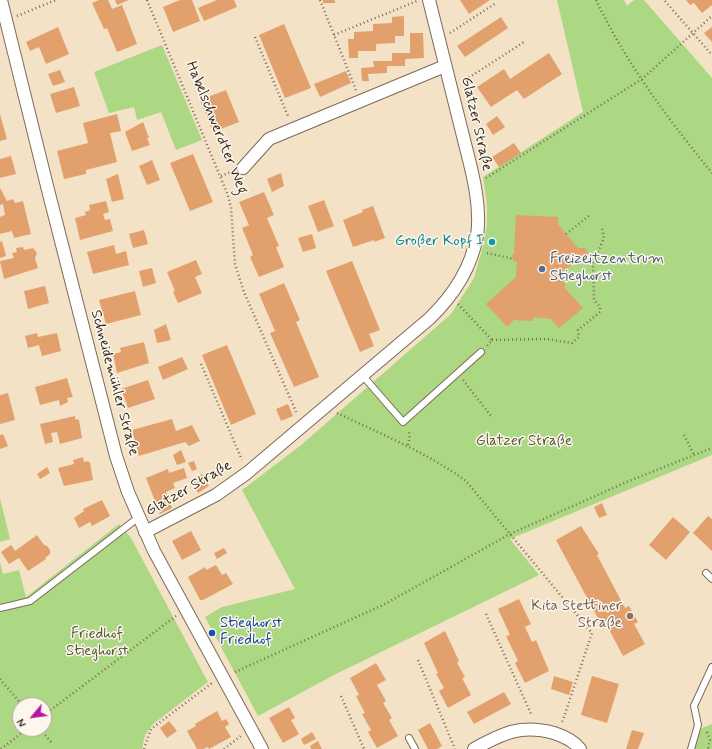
<!DOCTYPE html>
<html>
<head>
<meta charset="utf-8">
<style>
	body { margin:0 }
	#map { position:relative; width:712px; height:749px; overflow:hidden; background:#f4e2c7; font-family:Mynerve,sans-serif }
	canvas { display:block }
	.north { position:absolute; left:12px; top:697px; width:40px; height:40px; box-sizing:border-box; background:#fbf7ec; border:1px solid #aea59a; border-radius:50%; rotate:241deg; font-size:11px; font-weight:700; line-height:16px; text-align:center; color:#3b2a1e }
	.north::after { content:''; display:block; margin:auto; width:14px; height:18px; background:#b5179e; clip-path:polygon(50% 0,100% 100%,50% 72%,0 100%) }
</style>
</head>
<body>
<div id="map">
<canvas width="712" height="749"></canvas>
<div class="north">N</div>
</div>
<script>
const ctx = document.querySelector('canvas').getContext('2d');
ctx.lineJoin = 'round';
function fill(path, color) {
  ctx.fillStyle = color;
  ctx.fill(path, 'evenodd');
}
function trace(path, color, width, dash) {
  ctx.strokeStyle = color;
  ctx.lineWidth = width;
  ctx.lineCap = dash ? 'butt' : 'round';
  ctx.setLineDash(dash || []);
  ctx.stroke(path);
}
function write(font, color, halo, rows, align = 'center') {
  ctx.font = font + ' Mynerve,sans-serif';
  ctx.lineWidth = 3;
  ctx.setLineDash([]);
  ctx.textBaseline = 'middle';
  ctx.strokeStyle = halo;
  ctx.fillStyle = color;
  for (const [text, x, y, turn = 0] of rows) {
    ctx.save();
    ctx.translate(x, y);
    ctx.rotate((+turn || 0) * Math.PI / 180);
    ctx.textAlign = isNaN(turn) ? turn : align;
    if (halo) ctx.strokeText(text, 0, 0);
    ctx.fillText(text, 0, 0);
    ctx.restore();
  }
}
const green = new Path2D(`
	M557,0H624L627,6L634,0H644L712,78V455L510,539L539,575L334,675L258,716L205,617L222,607L295,589L242,490L300,446L451,314L474,278L483,246L487,224V205L483,177L583,112Z
	M162,45L202,140L176,150L161,112L137,120L134,107L109,113L94,72Z
	M0,498L10,539L0,542Z
	M119,524L131,538L208,682L153,724L145,735L142,749H0V562L3,574L19,570L26,597ZM20,705H44V729H20Z
	M712,724V749H694L700,729Z`);
const building = new Path2D(`
	M99,0H108L112,9L122,5L137,44L117,52L107,28L104,29L92,3Z
	M115,0H129L117,5Z
	M180,0H192L200,21L173,32L163,7Z
	M217,0H234L237,7L204,21L198,8Z
	M323,0H335V3H323Z
	M460,0H490L469,14Z
	M686,0H712V5L702,13L694,3L690,5Z
	M404,16V36H395V43L376,44V51H358V58H349L348,39H354V32L373,31V24L392,23V17Z
	M501,17L508,28L465,57L457,46Z
	M284,24L311,88L285,98L259,35Z
	M58,27L69,54L46,64L39,47L30,51L26,42Z
	M712,27V42L704,33Z
	M410,33H423L424,58L405,59V66H387V73L368,74L369,81H362L361,68L374,67L373,61H392V53H410Z
	M549,53L562,74L524,99L517,90L491,107L477,87L504,69L510,79Z
	M60,70L65,82L53,86L48,74Z
	M346,71L351,83L320,97L314,84Z
	M74,87L80,106L56,113L50,94Z
	M226,90L239,122L213,132L200,100Z
	M0,114L7,139L0,141Z
	M117,114L121,131L110,133L117,162L86,170V174L64,179L57,151L88,143L83,123Z
	M497,116L505,127L493,135L486,124Z
	M143,122L149,138H147L150,145L132,151L125,132Z
	M514,143L521,153L499,167L492,157Z
	M193,154L213,202L190,211L170,163Z
	M11,156L16,174L0,178V159Z
	M152,160L160,180L147,185L139,166Z
	M281,173L284,186L272,192L267,179Z
	M118,174L124,199L112,202L106,179Z
	M0,188L7,201L13,199L15,203L23,201L31,234L14,238L12,231L0,234V217L5,215L3,204L0,205Z
	M264,192L274,215L267,218L279,246L276,247L284,267L259,277L250,257L253,255L242,228L249,225L239,202Z
	M324,200L334,226L318,232L308,206Z
	M106,201L109,212L103,214L105,220L110,219L113,231L80,240L75,218L86,215L85,212L90,210L89,205Z
	M373,206L385,238L374,242V240L353,247L343,220L363,212L362,210Z
	M516,215L558,217V224L566,234L578,248H585L590,255L577,266L574,262L564,272L563,282L566,285L564,287L583,308L559,328L551,319L533,317V321L514,320L507,327L486,304L516,277L517,262L513,261L512,254H514Z
	M144,230L148,244L133,248L129,234Z
	M312,234L316,248L303,252L298,238Z
	M2,241L6,256L0,258V242Z
	M114,245L116,254L126,251L129,265L93,274L87,252Z
	M23,247L24,250L33,248L37,253L35,258L38,268L4,279L0,261L14,258L12,253L17,252L16,248Z
	M196,260L202,274L195,277L202,293L178,303L173,292L175,291L167,272Z
	M352,261L380,330L369,334L374,346L360,352L326,271Z
	M152,268L156,283L143,287L139,271Z
	M284,283L300,320L296,322L319,377L294,387L270,333L275,331L259,294Z
	M45,286L49,303L28,309L24,291Z
	M135,291L141,315L106,324L99,300Z
	M166,324L171,340L157,343L154,330Z
	M37,333L38,337L57,333L61,351L42,356L39,345L28,348L25,336Z
	M144,342L149,363L117,373L113,354L121,352L120,348Z
	M227,345L256,414L231,425L202,355Z
	M182,357L188,369L163,380L158,367Z
	M67,378L72,395L73,397L67,398L68,402L60,406L59,400L40,405L35,387Z
	M148,380L155,399L128,408L121,389Z
	M8,393L15,420L0,424V395Z
	M288,404L293,416L281,421L276,409Z
	M75,416V419L79,420L82,438L60,444L57,432L51,433L53,442L45,444L40,424Z
	M172,419L176,431L192,425L200,441L189,446L185,442L139,456L132,430Z
	M3,434L8,446L0,449V435Z
	M181,450L186,462L177,465L173,455Z
	M83,457L84,462L88,461L90,463L93,480L64,486L58,468L74,464L73,460Z
	M194,461L197,469L192,471L188,463Z
	M47,467L50,473L40,479L37,474Z
	M184,468L187,478L173,483L175,488L166,492L172,508L160,514L146,478L168,469L169,473Z
	M202,474L209,486L198,493L191,480Z
	M102,500L110,516L92,526L90,522L79,528L74,518L84,511L83,509Z
	M602,503L607,515L599,518L594,507Z
	M708,516L712,519V551L693,533Z
	M673,517L690,532L666,560L649,545Z
	M581,526L599,554L597,555L625,608L629,606L638,622L634,624L645,644L623,656L604,620L600,622L556,540Z
	M191,531L201,550L182,560L172,541Z
	M37,535L44,545L47,546L50,550V554L45,558L46,559L28,571L19,558L9,564L1,552L11,545L15,551Z
	M224,548L227,553L217,559L214,553Z
	M216,565L222,575L226,573L233,584L203,600H200L188,577L205,567L206,570Z
	M519,599L531,624L525,627L532,642L536,640L549,671L525,683L515,663L518,661L506,636L510,635L498,609Z
	M445,631L459,661L457,663L465,677L462,678L471,695L448,708L439,691L444,688L436,674L438,673L424,643Z
	M376,663L386,680L377,685L386,701L383,703L392,718L389,720L398,736L377,748L368,732L371,730L362,714L365,713L356,696L359,695L350,678Z
	M554,676L573,682L569,695L551,689Z
	M592,676L619,684L607,723L581,715Z
	M504,692L511,704L474,724L467,712Z
	M289,707L295,718L291,720L299,734L283,743L269,718Z
	M217,711L222,721L226,719L229,724L225,727L231,737L209,749L208,747L203,749H197L187,731L196,726L195,724Z
	M169,721L177,731L167,738L160,728Z
	M430,723L442,746L437,749H428L418,730Z
	M632,730L644,733L638,749H626Z
	M312,732L316,739L304,745L301,739Z
	M318,741L322,749H311L310,746Z`);
const path = new Path2D(`
	M147,0L227,193L231,207L235,264L244,292L297,414
	M320,0L356,90
	M596,0C626,63 668,119 712,173
	M665,1L712,55
	M17,16L56,0
	M450,33L496,3
	M334,35L417,1
	M255,37L288,116
	M462,82L524,42
	M221,176L231,172
	M486,178L642,79L712,16
	M566,234L590,215
	M487,253L514,259
	M458,304L492,340L487,346
	M492,340L546,339L572,343L579,337L578,330L600,312V307L594,300L593,263L604,238L602,228
	M201,364L242,460
	M463,380L491,416
	M337,413C381,434 426,452 466,481L592,633L562,723
	M684,435L694,455
	M408,445L410,435L408,430
	M486,614L532,716
	M418,660L455,749
	M235,672L383,605L510,534L629,481L712,448
	M0,679L22,705
	M341,696L364,749
	M44,715L176,616
	M40,729L53,744
	M707,732L710,740L708,749
	M1,749L27,729
	M144,749L151,729L212,683
	M224,749L241,736`);
const service = new Path2D(`
	M363,376L403,422L481,352
	M706,573L712,579
	M0,608L30,601L139,517
	M409,738L415,749
	M691,749L698,725L694,706L712,667`);
const minor = new Path2D(`
	M1,0L48,190L116,456L128,492L154,551L262,749
	M243,168L269,139L445,66
	M145,532L216,495L247,473L429,319C453,296 471,269 477,236C482,202 470,165 462,132C451,88 440,44 429,0
	M474,749C503,733 521,724 554,733C563,736 574,741 580,749`);
const markers = [
	[492,242,4,"#0f9aa8"],
	[542,269,4,"#5c6f8a"],
	[630,616,4,"#8d6e63"],
	[212,633,4,"#1a4fb4"]
];
const streetNames = [
	["Glatzer Straße",476,124,77],
	["Habelschwerdter Weg",216,128,68],
	["Schneidemühler Straße",114,383,75],
	["Glatzer Straße",189,489,-30]
];
const cultureNames = [
	["Großer Kopf I",484,242]
];
const serviceNames = [
	["Freizeitzentrum",550,260],
	["Stieghorst",550,277]
];
const parkNames = [
	["Glatzer Straße",524,442],
	["Friedhof",97,635],
	["Stieghorst",97,652]
];
const educationNames = [
	["Kita Stettiner",622,607],
	["Straße",622,624]
];
const transitNames = [
	["Stieghorst",220,624],
	["Friedhof",220,641]
];
fill(green, '#acd884');
fill(building, '#e2a06d');
trace(service, '#7c6a59', 8);
trace(minor, '#7c6a59', 14);
trace(path, '#7c6a59', 2.5, [1, 3]);
trace(service, '#fff', 6);
trace(minor, '#fff', 12);
for (const [x, y, r, color] of markers) {
  const dot = new Path2D();
  dot.arc(x, y, r, 0, 2 * Math.PI);
  ctx.fillStyle = color;
  ctx.fill(dot);
  trace(dot, '#fbf7ec', 1.5);
}
write('15px', '#3b2a1e', '#fbf7ec', streetNames);
write('15px', '#0d838f', '#fbf7ec', cultureNames, 'right');
write('15px', '#4e5e75', '#fbf7ec', serviceNames, 'left');
write('15px', '#575638', '#fbf7ec', parkNames);
write('15px', '#785e54', '#fbf7ec', educationNames, 'right');
write('15px', '#164399', '#fbf7ec', transitNames, 'left');
</script>
</body>
</html>
